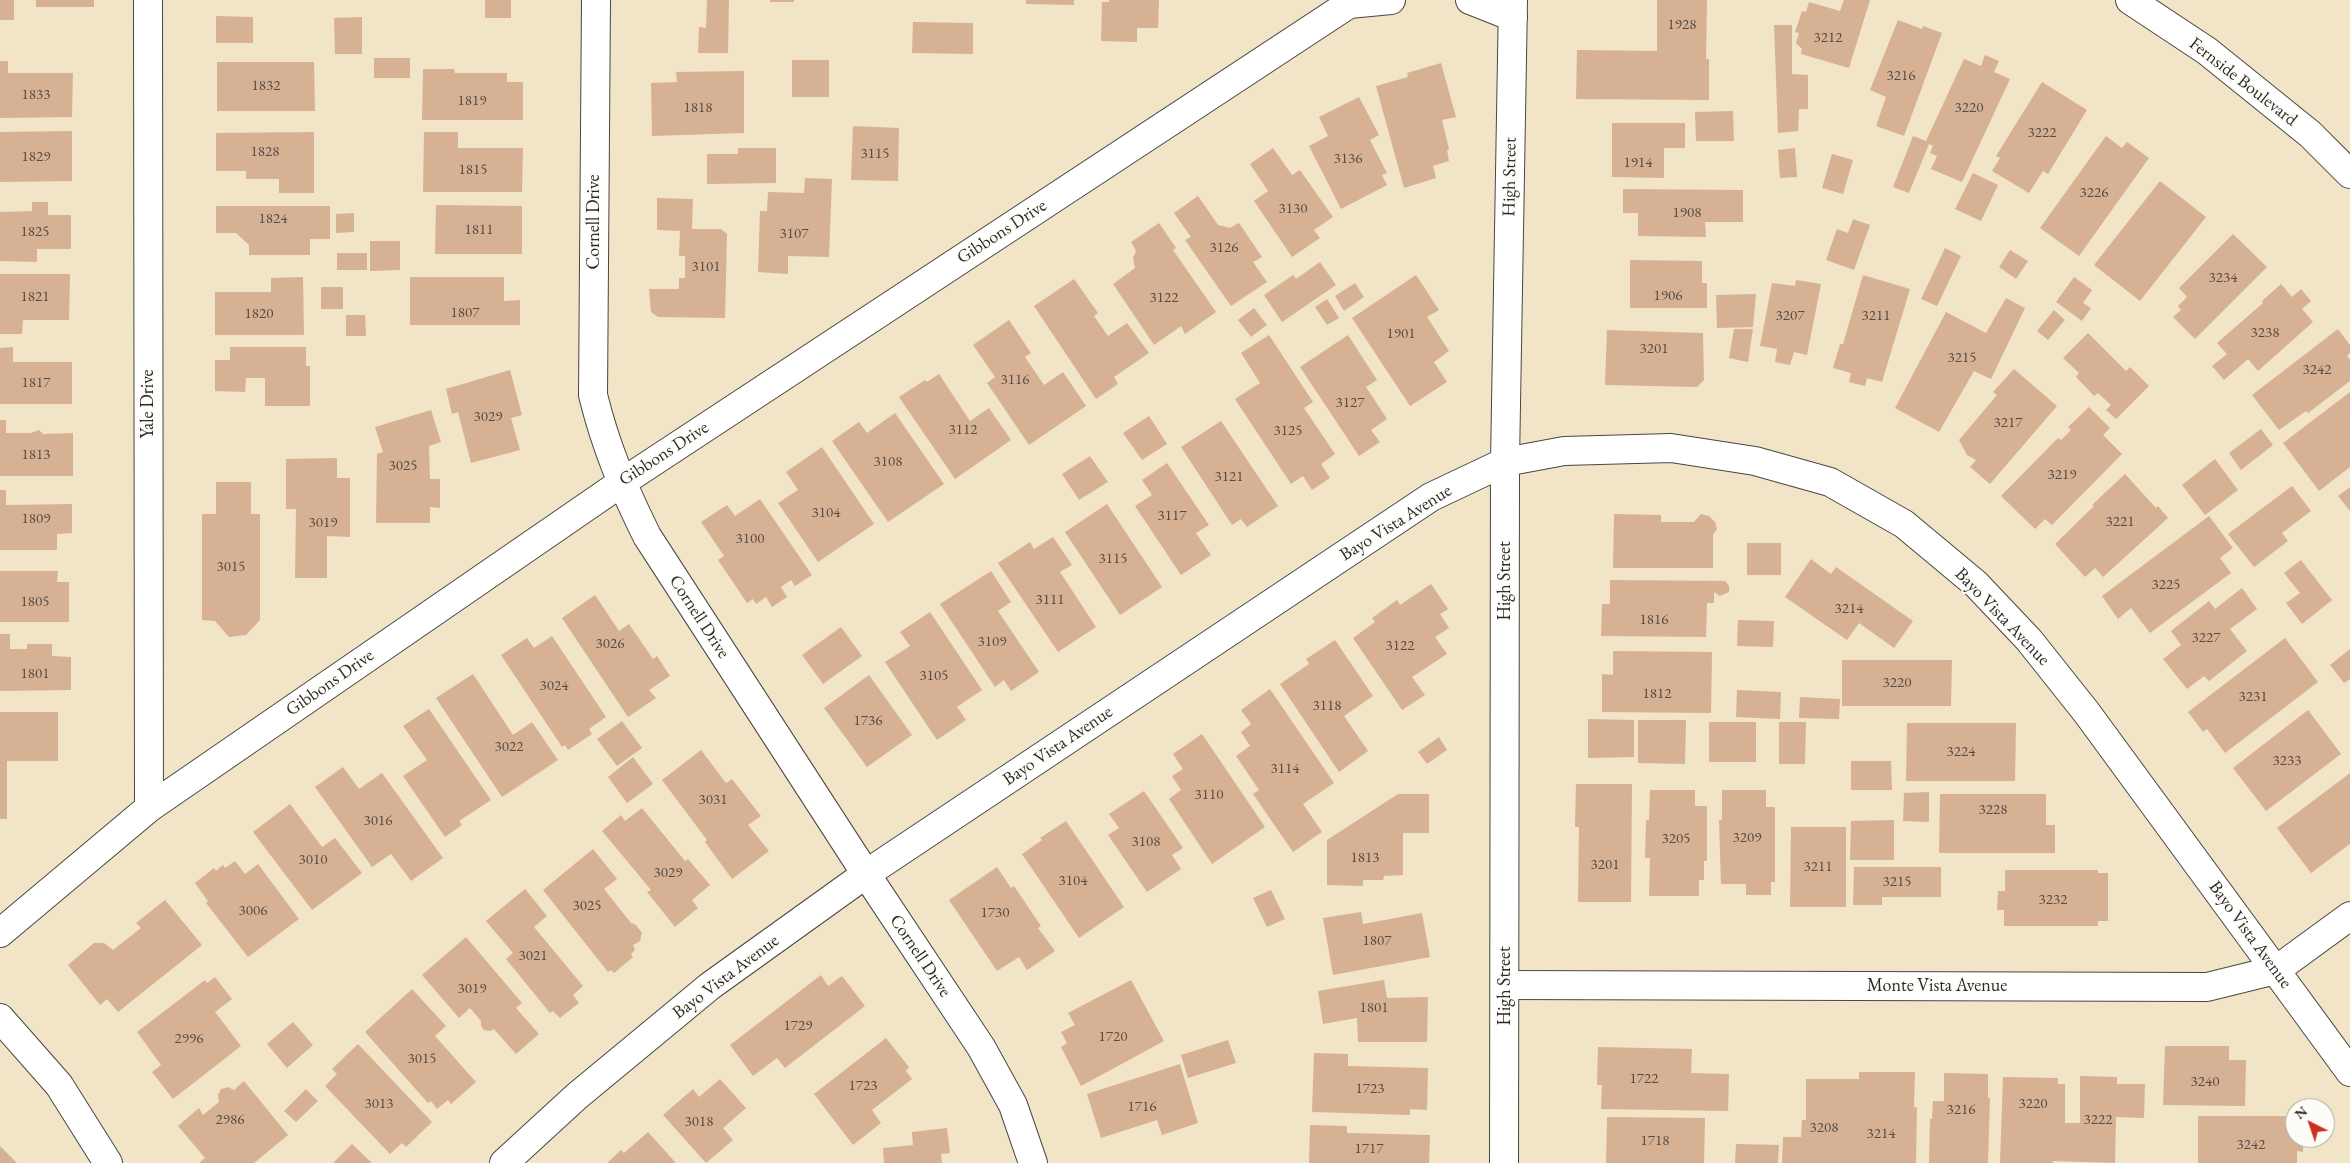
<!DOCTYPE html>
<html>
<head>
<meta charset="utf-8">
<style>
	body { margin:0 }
	#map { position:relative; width:2350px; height:1163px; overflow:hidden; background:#f1e4c7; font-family:"EB Garamond",serif }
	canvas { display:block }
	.north { position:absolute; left:2285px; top:1098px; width:50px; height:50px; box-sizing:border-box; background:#fdfcf7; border:1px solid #a9a8a5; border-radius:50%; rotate:319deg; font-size:14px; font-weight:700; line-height:20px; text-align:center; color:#2b2b2b }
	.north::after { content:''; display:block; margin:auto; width:18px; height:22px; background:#c8321e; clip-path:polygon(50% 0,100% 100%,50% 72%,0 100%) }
</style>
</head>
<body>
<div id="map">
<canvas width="2350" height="1163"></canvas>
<div class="north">N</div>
</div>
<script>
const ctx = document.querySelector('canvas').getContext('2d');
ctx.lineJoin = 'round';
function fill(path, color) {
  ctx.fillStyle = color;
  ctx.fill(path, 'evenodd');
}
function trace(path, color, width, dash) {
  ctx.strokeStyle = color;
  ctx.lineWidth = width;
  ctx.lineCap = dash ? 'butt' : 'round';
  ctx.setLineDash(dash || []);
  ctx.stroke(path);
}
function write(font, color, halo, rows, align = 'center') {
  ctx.font = font + ' "EB Garamond",serif';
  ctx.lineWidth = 4;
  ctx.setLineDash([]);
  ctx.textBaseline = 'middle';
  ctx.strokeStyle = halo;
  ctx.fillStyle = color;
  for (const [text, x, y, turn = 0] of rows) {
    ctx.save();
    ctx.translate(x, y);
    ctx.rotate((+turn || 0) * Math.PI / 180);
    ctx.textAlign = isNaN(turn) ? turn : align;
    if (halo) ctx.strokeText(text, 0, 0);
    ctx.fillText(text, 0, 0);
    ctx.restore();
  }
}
const building = new Path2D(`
	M0,0H14V20H0Z
	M36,0H94V7H36Z
	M485,0H511V18H485Z
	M707,0H729L728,53H698L699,27L706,28Z
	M770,0H794V2H770Z
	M1026,0H1074V5L1026,4Z
	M1109,0H1159L1158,28H1137V42L1101,41L1102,2H1109Z
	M1657,0H1707L1706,59H1709V100L1576,99L1577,50L1657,51Z
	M1844,0H1870L1849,68L1801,54L1802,49L1796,43L1799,33L1795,32L1802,11L1806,12L1809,2L1840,11Z
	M216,16L253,17V43H216Z
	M362,17V54H335L334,18Z
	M1898,20L1922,29L1923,26L1942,33L1904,136L1876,126L1886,97L1870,90Z
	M913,22L973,23V54L912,53Z
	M1774,25H1792V74L1808,75V109H1799L1798,131L1778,133Z
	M1985,55L1999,61L1994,72L2010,79L1962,182L1931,169L1937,156L1930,153L1933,146L1929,144L1909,193L1893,187L1913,136L1926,141L1964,59L1981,66Z
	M374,58H410V78H374Z
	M792,60H829V97H792Z
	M0,61H8V73H73L72,117L0,118Z
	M217,62H314L315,111H217Z
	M1441,63L1456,117L1442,120L1449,149L1447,150L1449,161L1433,166L1436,178L1404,188L1376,86L1408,77L1407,73Z
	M423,69H454L455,73H507V82H523V120H422Z
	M744,71V133L652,136L651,83L677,82L676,72Z
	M2042,82L2087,110L2048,174L2043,171L2029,193L1992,171L2000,158L1996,156Z
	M1359,97L1379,135L1370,140L1387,173L1382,175L1387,185L1341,209L1309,146L1328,136L1319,117Z
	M1733,111L1734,141H1696L1695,112Z
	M1612,123H1685V148H1664V178L1612,177Z
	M853,126L899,128L898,181L851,180Z
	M72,131V181L0,182V132Z
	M314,132V193H279V179H246V171H216V133Z
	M424,132H458V148H523L522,192H423Z
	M2106,136L2122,148L2127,142L2149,158L2079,256L2040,228Z
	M738,148H776V183L707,184V154H738Z
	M1273,148L1292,175L1300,170L1333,217L1314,230L1320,238L1292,257L1254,201L1268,191L1250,164Z
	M1795,148L1797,177L1780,178L1778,150Z
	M1832,154L1853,160L1843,194L1822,188Z
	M1973,173L1998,185L1981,221L1955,209Z
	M805,178L832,179L829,257L788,256V274L758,272L760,211H767L768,192L804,193Z
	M2160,181L2206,217L2140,301L2094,265Z
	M1623,189L1743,190V222H1705L1706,237L1638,236V213H1623Z
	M1198,196L1218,225L1230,228L1239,223L1262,257L1253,262L1267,282L1231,306L1185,240L1191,237L1174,213Z
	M657,198L693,199L692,229H721L727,234L725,318L658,317L651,312L649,289H679V278H685V256H679L680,231L657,230Z
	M32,202H48V215H71V249H37V262L0,261V212L32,211Z
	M436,205L522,206V254H435Z
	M216,206H330V239H310V255H249V245L236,233H216Z
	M354,213V232L336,233V214Z
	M1853,219L1870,225L1854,270L1826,260L1837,229L1848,233Z
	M1159,223L1176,248L1173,250L1216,312L1185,334L1181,326L1154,345L1113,284L1135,268L1133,258L1136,251L1131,242Z
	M2233,234L2267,267L2195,339L2173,317L2181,310L2178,306L2187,297L2179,288Z
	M370,241H400V270L370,271Z
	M1945,248L1961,256L1937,306L1921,299Z
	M2010,250L2028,261L2016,279L1999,267Z
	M337,253H367V270H337Z
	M1630,260L1702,261V283H1707V308H1630Z
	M1320,262L1336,285L1282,322L1264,295L1293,275L1296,279Z
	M0,274H70L69,320H23L22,334H0Z
	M1416,275L1439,310L1427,317L1449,351L1434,362L1447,382L1410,406L1352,318Z
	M1863,275L1910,289L1882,382L1867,378L1865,386L1849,382L1851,373L1833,368L1840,344H1843Z
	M303,277L304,335H215V292H271V278Z
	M410,277H504V301L520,300V325H410Z
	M2074,277L2092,290L2083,303L2091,308L2082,321L2056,302Z
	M1074,279L1098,313L1094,316L1108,336L1127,323L1149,353L1114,377L1118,384L1096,399L1034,306Z
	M1796,280L1821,284L1807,355L1794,352L1790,365L1775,362L1777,349L1760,346L1772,283L1795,286Z
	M1355,283L1364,297L1344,311L1335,296Z
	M2281,284L2292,297L2301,289L2311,301L2302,309L2313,322L2258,371L2248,359L2224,380L2212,366L2227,354L2217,343L2263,303L2262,301Z
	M321,287H343V309H321Z
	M1756,294L1753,327L1717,328L1716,295Z
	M2006,298L2025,308L1991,379L1974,371L1939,432L1895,408L1946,312L1986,333Z
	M1327,299L1339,318L1327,325L1315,307Z
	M1254,308L1267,325L1251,337L1238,320Z
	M2054,310L2065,320L2048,340L2037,331Z
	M346,315H365L366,336H346Z
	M1009,320L1031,353L1025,357L1044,385L1063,372L1086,406L1029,445L987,383L995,377L973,345Z
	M1734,329H1753L1748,362L1729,358Z
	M2338,329L2350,345V353L2347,356L2350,360V381L2308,413L2306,411L2279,430L2252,395Z
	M1607,330L1703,333L1704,380L1697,387L1605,385Z
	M2088,333L2126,371L2130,367L2149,386L2116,419L2106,410L2111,405L2098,393L2094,396L2076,377L2079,373L2063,358Z
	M1269,335L1313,402L1304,408L1335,454L1321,464L1330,478L1312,490L1303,476L1291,484L1235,399L1260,383L1241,353Z
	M1348,335L1377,380L1366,387L1387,419L1371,430L1380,442L1359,456L1300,367Z
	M13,347V362H72V404H0V348Z
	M230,347H306V366H310V406H265V378H246L245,392L215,391V360H230Z
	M2014,369L2057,406L1990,484L1970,467L1976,460L1967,455L1959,440L1997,395L1993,392Z
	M510,370L522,415L511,418L520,450L471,463L458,412L452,414L446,389Z
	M939,374L970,421L989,408L1011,440L955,479L899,397L925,380L927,382Z
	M2350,392V467L2319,491L2283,443Z
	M2089,407L2110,428L2103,435L2122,454L2052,525L2045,519L2035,529L2001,496L2058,438L2061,440L2071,430L2068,427Z
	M431,410L441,442L429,446L430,479H440V508L430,507V523H376L377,454L383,452L375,427Z
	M895,413L944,484L888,522L832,441L859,422L867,433Z
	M1149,416L1167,444L1142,460L1123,433Z
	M0,420H6V433H31L39,430L43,434L73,433V476H0Z
	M1221,421L1278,506L1247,527L1241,519L1232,525L1181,447Z
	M2261,429L2273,445L2241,470L2229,453Z
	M822,447L874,524L818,562L778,503L798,490L786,472Z
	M1090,456L1108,482L1079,500L1062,474Z
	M337,458V478H350V537L327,536V578H295L296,509H286V459Z
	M2215,459L2238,490L2205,515L2182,485Z
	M1167,463L1209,525L1196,533L1211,555L1181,575L1135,506L1152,495L1142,480Z
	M2125,474L2156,508L2158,506L2168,518L2103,577L2095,568L2085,577L2055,544L2094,506L2092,505Z
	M216,482H251V514H260V620L246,635L229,637L215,621L202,620V514H216Z
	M2292,486L2311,511L2282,533L2288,541L2254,567L2228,534Z
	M2350,487V511L2338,496Z
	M0,490H6V505L72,504V533L57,534V550H0Z
	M760,499L812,575L795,586L791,580L781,587L787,597L772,607L766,597L756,604L753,599L747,603L718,560L724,556L701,522L727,505L735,516Z
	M1107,504L1162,587L1120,615L1065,532Z
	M1614,514L1661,515V522H1694L1701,514L1709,516L1715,522L1717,529L1713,534V568H1613Z
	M2209,516L2233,548L2220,558L2231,573L2150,633L2131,608L2118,619L2102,596Z
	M1053,537L1072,565L1060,572L1096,627L1058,652L998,563L1030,542L1034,549Z
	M1747,543H1781V575H1747Z
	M1811,559L1831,574L1836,567L1913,621L1894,648L1859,623L1847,640L1785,597Z
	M2301,560L2332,600L2302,624L2286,603L2300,593L2284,573Z
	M0,571H58L57,582H69V622H0Z
	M991,571L1011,602L998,611L1039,672L1011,691L1004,680L995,687L940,604Z
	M1610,580L1725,581L1729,586V592L1720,596L1714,592V603H1707L1706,637L1601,636L1602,604H1610Z
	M1431,584L1448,609L1440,614L1449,628L1435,637L1447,654L1412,677L1425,695L1402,710L1353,638L1375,622L1372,618L1397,600L1400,605Z
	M2242,588L2257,609L2230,629L2247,651L2209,681L2204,676L2187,689L2163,659L2181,645L2171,631L2209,601L2215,609Z
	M595,595L619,631L629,624L653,659L657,656L670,676L649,690L656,698L628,717L562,618Z
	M930,612L982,690L957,707L966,720L937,740L885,662L910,646L900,632Z
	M1738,620L1774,621L1773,647L1737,646Z
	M841,627L862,656L823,684L802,655Z
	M0,634H10V649H27V644H52V656L71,657V690L0,691Z
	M552,636L606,717L589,729L592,734L568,750L565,745L562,747L501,655L527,638L534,648Z
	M2285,638L2318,682L2225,753L2207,729L2203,732L2188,712Z
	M1335,640L1373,696L1344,716L1368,751L1339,772L1280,684L1309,664L1306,659Z
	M2350,649V679L2344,683L2330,665Z
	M1613,651L1712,652L1711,713L1602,712V674L1613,675Z
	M1842,660H1952L1951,706H1842Z
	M473,674L513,735L532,722L558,760L502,797L436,698Z
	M869,675L912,735L867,767L824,708Z
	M1270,689L1334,783L1303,804L1322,832L1293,852L1253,794L1259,790L1236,756L1250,746L1241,732L1251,724L1241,710Z
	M1737,690L1781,692L1780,719L1736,717Z
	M1800,697L1840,699L1839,719L1799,718Z
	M429,709L491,800L459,821L462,825L445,837L403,776L427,760L403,726Z
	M2308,710L2341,754L2266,811L2233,768Z
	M0,712H58V761H7V819H0Z
	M1588,719L1634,720V757L1588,758Z
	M1638,720H1686L1685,764L1638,763Z
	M622,721L642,748L617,766L597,739Z
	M1709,722H1756V762H1709Z
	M1779,722H1806L1805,764H1779Z
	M1907,723H2016L2015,781H1906Z
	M1202,734L1265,827L1212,864L1169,799L1181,790L1172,776L1183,769L1173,754Z
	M1439,737L1447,750L1427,764L1418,752Z
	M701,750L726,783L732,779L761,816L748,825L769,851L732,879L705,842L707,840L662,780Z
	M633,757L653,784L627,803L608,777Z
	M1851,761H1891L1892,790H1851Z
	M343,767L359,789L382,773L443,858L411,881L391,854L372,867L315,787Z
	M2350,773V844L2311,873L2277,828Z
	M1576,784H1632L1631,902H1578L1579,827H1575Z
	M1650,790H1695V806H1707V861H1704V880H1699V896H1649L1650,858H1645L1646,820H1649Z
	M1722,790H1766V807H1775V882H1771V895H1746V884H1721L1719,820H1722Z
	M1144,791L1183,848L1172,855L1181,869L1147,892L1108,835L1119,828L1109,814Z
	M1929,792V822L1903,821L1904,793Z
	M1398,794H1429V833H1403V875L1384,876L1383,880H1363V886L1327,885V840Z
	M1940,794H2046V825H2055V853H1939Z
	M290,804L322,847L335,838L362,873L312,910L253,832Z
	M642,808L685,861L688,859L710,885L692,900L698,908L675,927L647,892L651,890L602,831L621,815L625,821Z
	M1894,820V860H1850L1851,821Z
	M1066,821L1124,907L1079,938L1022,854L1042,840L1040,838Z
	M1791,827H1846V907H1790Z
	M593,849L617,879L604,889L631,923L636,925L642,933L640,941L633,945L635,950L631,954L633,957L614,973L611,970L608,972L543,890Z
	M235,861L245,874L258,864L299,919L248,957L206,903L208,901L195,883L214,868L216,871L223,865L225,868Z
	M997,867L1011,888L1014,886L1041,926L1038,928L1055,951L1027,970L1019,957L997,971L949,900Z
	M1854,867H1941V897H1882V905H1853Z
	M2005,870H2098V873H2108V921H2098V926H2004V910H1997L1998,891H2005Z
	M525,889L547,916L534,927L583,986L573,995L579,1003L560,1018L553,1011L550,1013L506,959L513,953L486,921Z
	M1271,890L1285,919L1267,927L1253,898Z
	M165,900L202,945L118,1012L107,999L100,1005L68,965L94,943H104L113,950L141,928L136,923Z
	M1361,912L1363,924L1422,913L1430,957L1333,975L1323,918Z
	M466,937L522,1003L516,1008L539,1034L516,1054L494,1029L490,1031L484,1030L481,1026V1021L470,1008L459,1018L422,975Z
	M821,975L828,986L842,976L865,1006L785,1068L777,1058L753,1076L730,1045Z
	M215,977L232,999L215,1012L241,1046L173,1099L152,1072L161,1065L137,1032L205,980L207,983Z
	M1131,980L1164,1041L1081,1086L1061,1047L1067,1043L1061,1032L1075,1025L1068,1013Z
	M1384,980L1387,998L1428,997L1427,1042H1358L1357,1018L1323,1024L1318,991Z
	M412,989L446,1026L435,1036L476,1082L451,1104L448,1100L437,1109L431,1101L428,1103L365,1032Z
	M293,1022L313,1045L287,1068L267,1044Z
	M886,1038L909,1067L906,1071L912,1079L872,1110L881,1123L853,1145L814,1094Z
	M1228,1040L1236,1063L1188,1078L1181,1055Z
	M358,1044L432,1122L406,1147L402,1143L390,1154L325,1086L337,1074L332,1069Z
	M2165,1046H2229V1060H2246L2245,1106L2163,1105Z
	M1598,1047L1692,1049L1691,1073L1729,1074L1728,1111L1601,1109L1602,1085H1597Z
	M1314,1053L1348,1054V1066L1428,1068L1427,1110L1410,1109V1115L1312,1112Z
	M1180,1064L1198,1123L1162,1135L1157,1120L1101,1138L1087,1094Z
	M1859,1072H1915L1914,1107H1917L1916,1163H1782L1783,1137H1801L1802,1120H1806V1079H1859Z
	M1944,1073L1988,1074V1098H1990L1988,1163H1929L1930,1119H1932L1933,1101H1944Z
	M2080,1076L2117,1077V1084H2145L2144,1118L2116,1117L2115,1163L2053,1161V1163H2000L2003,1077L2058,1078V1084H2065V1123H2080Z
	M720,1079L746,1108L723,1128L733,1140L706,1163L663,1115L693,1089L699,1097Z
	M244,1081L288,1135L254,1163H199L205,1158L178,1126L199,1108L203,1115L219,1102L218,1095L221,1089L228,1087L234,1090Z
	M306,1089L318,1101L296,1122L284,1111Z
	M2198,1116H2295V1138H2303V1152L2297,1151V1163H2198Z
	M1607,1117L1705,1118L1704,1163H1606Z
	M1310,1125L1347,1126V1133L1430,1135L1429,1163H1309Z
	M947,1128L950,1153L941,1154L942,1163H884L883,1148L913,1145L912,1132Z
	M648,1132L676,1163H607L621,1150L624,1153Z
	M352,1144L372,1163H333Z
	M1736,1144L1779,1145L1778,1163H1735Z
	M0,1146L17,1163H0Z`);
const street = new Path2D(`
	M148,0L149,808
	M596,0L593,395C606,448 623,487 647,536L866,874L981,1047L1013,1105L1033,1163
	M1470,0L1513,17
	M1349,4L1391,0
	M0,933L149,808L621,483L1355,0
	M1505,985L2207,987L2276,970L2350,916
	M0,1018L59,1085L108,1163
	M504,1163L577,1096L710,986L866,874L1431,497L1505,462L1564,451L1671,448L1755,461L1830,482L1904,524L1976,584L2029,640L2087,713L2350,1072`);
const secondary = new Path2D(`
	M2130,0L2207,51L2310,134L2350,174
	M1504,1163L1505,462L1513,0`);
const numberNames = [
	["1928",1682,25],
	["3212",1828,38],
	["3216",1901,76],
	["1832",266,86],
	["1833",36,95],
	["1819",472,101],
	["1818",698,108],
	["3220",1969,108],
	["3222",2042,133],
	["1828",265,152],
	["3115",875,154],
	["1829",36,157],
	["3136",1348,159],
	["1914",1638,163],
	["1815",473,170],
	["3226",2094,193],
	["3130",1293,209],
	["1908",1687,213],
	["1824",273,219],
	["1811",479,230],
	["1825",35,232],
	["3107",794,234],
	["3126",1224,248],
	["3101",706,267],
	["3234",2223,278],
	["1906",1668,296],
	["1821",35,297],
	["3122",1164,298],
	["1807",465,313],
	["1820",259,314],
	["3207",1790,316],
	["3211",1876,316],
	["3238",2265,333],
	["1901",1401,334],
	["3201",1654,349],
	["3215",1962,358],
	["3242",2317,370],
	["3116",1015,380],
	["1817",36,383],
	["3127",1350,403],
	["3029",488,417],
	["3217",2008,423],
	["3112",963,430],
	["3125",1288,431],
	["1813",36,455],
	["3108",888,462],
	["3025",403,466],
	["3219",2062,475],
	["3121",1229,477],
	["3104",826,513],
	["3117",1172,516],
	["1809",36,519],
	["3221",2120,522],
	["3019",323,523],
	["3100",750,539],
	["3115",1113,559],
	["3015",231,567],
	["3225",2166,585],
	["3111",1050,600],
	["1805",35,602],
	["3214",1849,609],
	["1816",1654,620],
	["3227",2206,638],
	["3109",992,642],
	["3026",610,644],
	["3122",1400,646],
	["1801",35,674],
	["3105",934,676],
	["3220",1897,683],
	["3024",554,686],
	["1812",1657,694],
	["3231",2253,697],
	["3118",1327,706],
	["1736",868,721],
	["3022",509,747],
	["3224",1961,752],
	["3233",2287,761],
	["3114",1285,769],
	["3110",1209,795],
	["3031",713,800],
	["3228",1993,810],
	["3016",378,821],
	["3209",1747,838],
	["3205",1676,839],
	["3108",1146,842],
	["1813",1365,858],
	["3010",313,860],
	["3201",1605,865],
	["3211",1818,867],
	["3029",668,873],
	["3104",1073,881],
	["3215",1897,882],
	["3232",2053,900],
	["3025",587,906],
	["3006",253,911],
	["1730",995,913],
	["1807",1377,941],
	["3021",533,956],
	["3019",472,989],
	["1801",1374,1008],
	["1729",798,1026],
	["1720",1113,1037],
	["2996",189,1039],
	["3015",422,1059],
	["1722",1644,1079],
	["3240",2205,1082],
	["1723",863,1086],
	["1723",1370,1089],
	["3013",379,1104],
	["3220",2033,1104],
	["1716",1142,1107],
	["3216",1961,1110],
	["2986",230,1120],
	["3222",2098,1120],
	["3018",699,1122],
	["3208",1824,1128],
	["3214",1881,1134],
	["1718",1655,1141],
	["3242",2251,1145],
	["1717",1369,1149]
];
const streetNames = [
	["Fernside Boulevard",2243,82,38],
	["High Street",1510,177,-89],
	["Cornell Drive",594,222,-90],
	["Gibbons Drive",1002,232,-33],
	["Yale Drive",148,404,-90],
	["Gibbons Drive",664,454,-33],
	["Bayo Vista Avenue",1396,523,-32],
	["High Street",1505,581,-90],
	["Cornell Drive",699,617,57],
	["Bayo Vista Avenue",2002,617,46],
	["Gibbons Drive",330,683,-35],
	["Bayo Vista Avenue",1058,746,-34],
	["Bayo Vista Avenue",2250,935,54],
	["Cornell Drive",920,956,56],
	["Bayo Vista Avenue",726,977,-37],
	["High Street",1505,986,-90],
	["Monte Vista Avenue",1937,986]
];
fill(building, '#d7b193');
trace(street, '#494742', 30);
trace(secondary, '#494742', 30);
trace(street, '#fff', 28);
trace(secondary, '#fff', 28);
write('15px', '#564c45', null, numberNames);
write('18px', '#2b2b2b', '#fdfcf7', streetNames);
</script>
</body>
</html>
